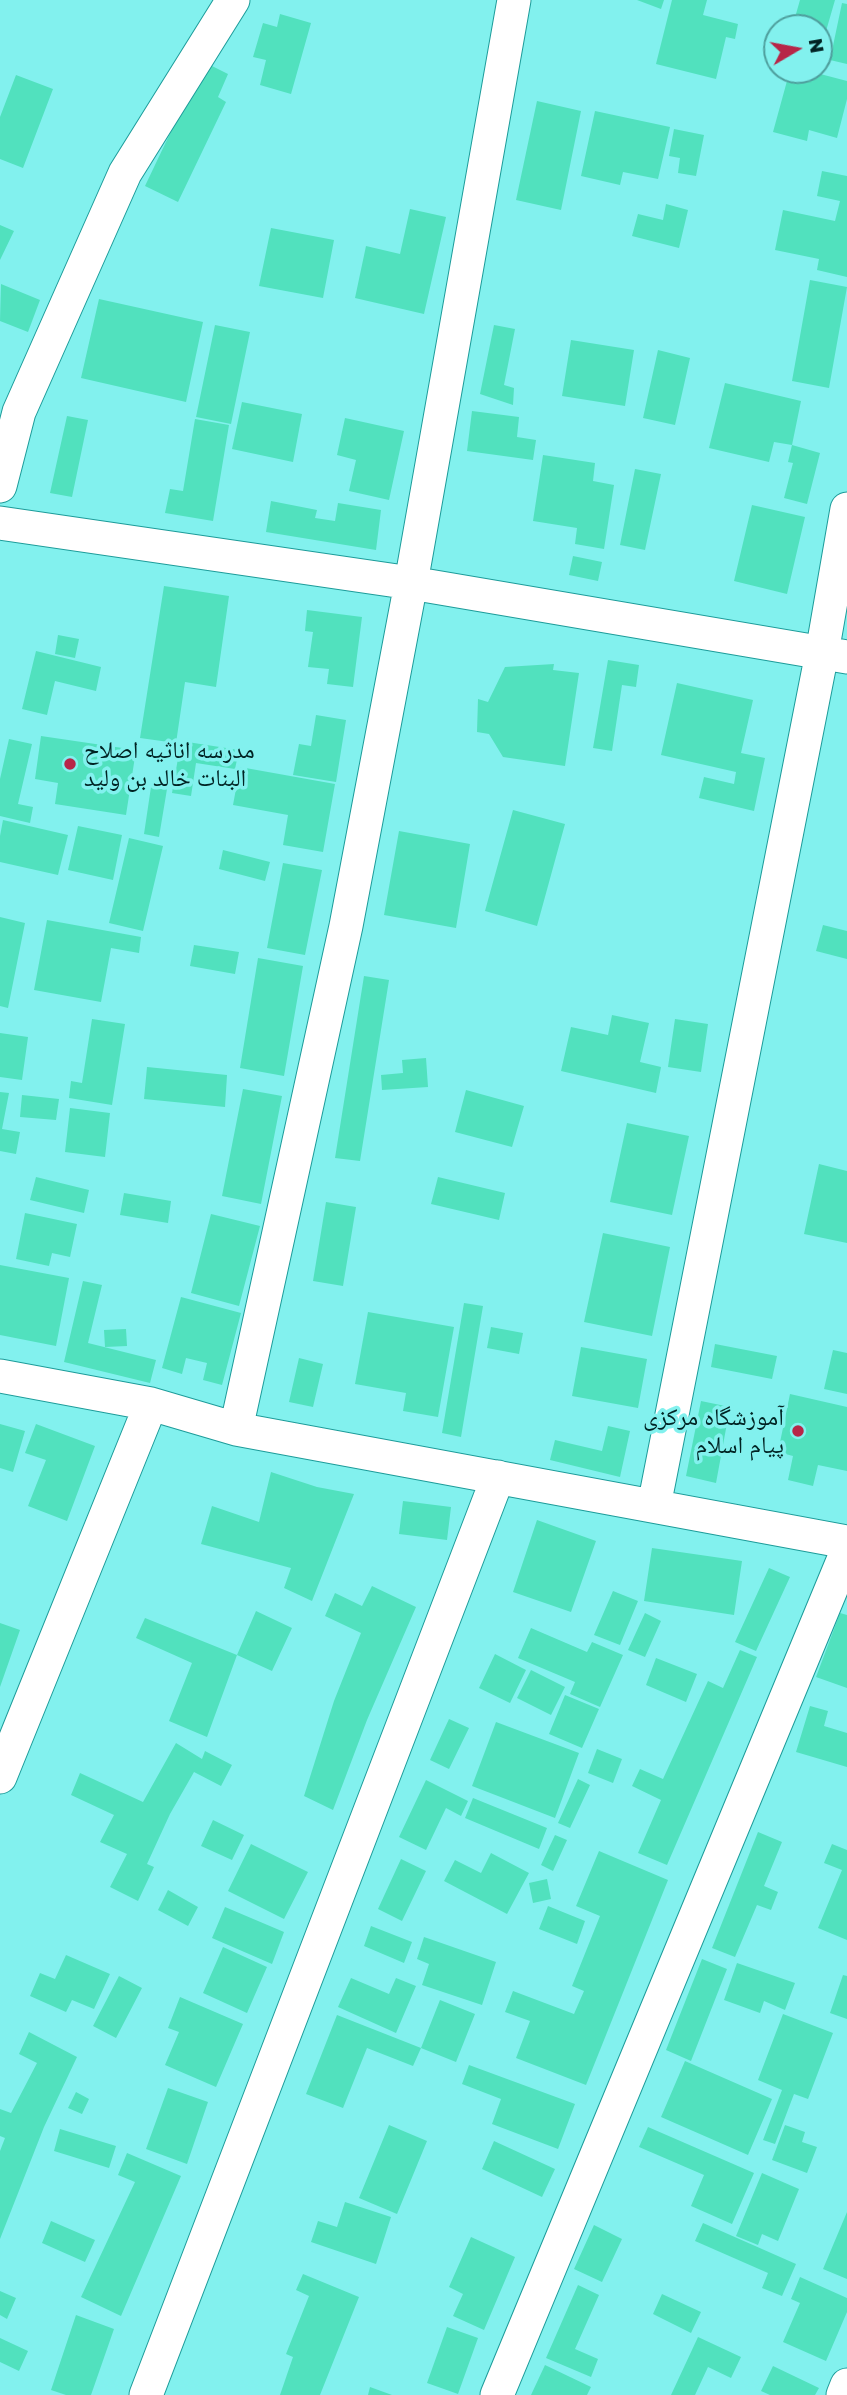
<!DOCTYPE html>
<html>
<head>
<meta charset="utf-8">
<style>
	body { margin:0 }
	#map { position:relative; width:847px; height:2395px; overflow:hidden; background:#82f1ee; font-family:"Golos Text",sans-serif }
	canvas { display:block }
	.north { position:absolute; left:763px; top:14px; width:70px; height:70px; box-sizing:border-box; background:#82f1ee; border:2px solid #4e9f9d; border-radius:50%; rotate:80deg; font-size:19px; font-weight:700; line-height:28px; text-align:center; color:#002323 }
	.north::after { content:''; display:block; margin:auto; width:24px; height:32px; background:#b72648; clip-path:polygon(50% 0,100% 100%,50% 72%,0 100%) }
</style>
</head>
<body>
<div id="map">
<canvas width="847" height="2395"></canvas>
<div class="north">N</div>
</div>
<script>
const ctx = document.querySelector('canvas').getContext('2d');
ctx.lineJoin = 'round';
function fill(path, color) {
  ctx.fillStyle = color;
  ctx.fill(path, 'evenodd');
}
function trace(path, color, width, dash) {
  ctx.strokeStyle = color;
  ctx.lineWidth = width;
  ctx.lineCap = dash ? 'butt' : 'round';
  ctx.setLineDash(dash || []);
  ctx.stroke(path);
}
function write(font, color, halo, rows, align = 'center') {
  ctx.font = font + ' "Golos Text","Noto Naskh Arabic",sans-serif';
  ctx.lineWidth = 7;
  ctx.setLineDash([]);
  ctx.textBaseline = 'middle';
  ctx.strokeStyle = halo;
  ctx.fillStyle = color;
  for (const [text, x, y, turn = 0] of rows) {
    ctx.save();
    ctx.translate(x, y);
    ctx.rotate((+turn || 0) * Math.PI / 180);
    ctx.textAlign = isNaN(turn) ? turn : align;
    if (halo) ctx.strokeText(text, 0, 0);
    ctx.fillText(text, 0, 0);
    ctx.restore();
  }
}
const building = new Path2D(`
	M637,0H664L661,9Z
	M672,0H707L703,15L738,24L735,39L726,37L716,79L656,64Z
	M800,0H835L822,45L819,44V28H792Z
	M842,3L847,4V64L830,60Z
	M280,14L311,23L291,94L260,85L266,60L253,57L263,23L277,27Z
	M204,62L228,74L218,97L226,102L178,202L145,186Z
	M790,70H805L847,81V99L837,138L809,130L807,141L773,132Z
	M16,75L53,89L23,168L0,159V117Z
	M537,101L581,111L561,210L516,200Z
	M595,111L670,127L658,179L623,172L620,185L581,176Z
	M674,129L704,135L696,176L678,173L680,158L669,156Z
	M822,171L847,176V277L817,270L819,259L775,250L783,210L835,221L840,201L817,196Z
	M666,204L688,210L679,248L632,236L638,214L663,220Z
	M410,209L446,217L424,314L355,298L366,246L400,254Z
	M0,225L14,231L0,260Z
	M271,228L334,240L323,298L259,286Z
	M810,280L847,287L829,388L792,381Z
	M1,284L40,300L28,332L0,321Z
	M99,299L203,322L186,402L81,378Z
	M215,325L250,332L231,424L196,417Z
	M494,325L515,329L504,385L514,388L513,405L480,394Z
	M571,340L634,350L625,406L562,396Z
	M658,350L690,358L675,425L643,418Z
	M725,383L801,401L792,445L774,442L769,462L709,448Z
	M242,402L302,414L293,462L232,449Z
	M472,411L519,417L517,437L536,440L533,460L467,451Z
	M67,416L88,420L72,497L50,493Z
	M345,418L404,431L389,500L349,491L356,460L337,455Z
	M195,419L229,425L213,521L165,513L170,489L183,491Z
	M792,445L820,453L807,504L784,498L793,463L788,462Z
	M543,455L595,463L593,481L614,485L604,549L575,544L577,528L533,521Z
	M635,469L661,474L645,550L620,545Z
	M271,501L317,510L315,518L335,521L338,503L381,510L376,550L266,532Z
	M752,505L805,517L787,594L734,581Z
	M573,556L602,562L598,581L569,575Z
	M164,586L229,596L216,687L185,682L176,743L140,738Z
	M307,610L362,617L353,687L327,684L329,669L308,667L313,632L305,631Z
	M58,635L79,639L75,658L55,654Z
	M36,651L101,667L96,691L55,681L47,715L22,709Z
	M608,660L639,665L636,687L622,685L612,751L593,748Z
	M554,664L553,670L579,673L565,766L503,757L489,734L477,732L478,699L488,702L505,667Z
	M677,683L753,700L741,753L765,758L754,811L699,798L704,777L734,784L736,772L661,755Z
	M316,715L346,720L336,782L293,775L299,744L311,746Z
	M41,736L136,750L126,815L55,804L58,783L35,779Z
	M9,739L32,744L18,804L33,807L30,823L0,816V779Z
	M181,741L239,750L235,769L196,763L191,796L172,793Z
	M240,767L335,784L323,852L283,845L288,815L233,805Z
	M151,787L167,789L159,837L144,834Z
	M513,810L565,824L537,926L485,911Z
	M3,820L68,835L58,875L0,862V836Z
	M78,826L122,835L113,880L68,870Z
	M399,831L470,844L456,928L384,915Z
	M129,838L163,846L143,931L109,923Z
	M223,850L270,862L265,881L219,869Z
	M283,863L322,870L305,955L267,948Z
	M0,917L25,923L8,1008L0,1006Z
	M47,920L141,937L139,953L111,948L101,1002L34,990Z
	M823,925L847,931V959L816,951Z
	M194,945L239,952L235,974L190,966Z
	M258,958L303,966L284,1076L240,1068Z
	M364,976L389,980L360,1161L335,1158Z
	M612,1015L649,1023L640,1062L661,1067L656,1093L561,1071L571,1027L608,1035Z
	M92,1019L125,1024L112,1105L69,1098L71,1081L82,1083Z
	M675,1019L708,1024L701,1072L668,1067Z
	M0,1033L28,1037L22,1080L0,1077Z
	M426,1058L428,1087L382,1090L381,1075L403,1073L402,1060Z
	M147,1067L227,1075L225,1107L144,1099Z
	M243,1089L282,1096L261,1204L222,1196Z
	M466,1090L524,1106L512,1147L455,1132Z
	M0,1092L9,1093L2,1129L20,1132L16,1154L0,1151Z
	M22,1095L59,1099L56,1120L20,1117Z
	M70,1108L110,1113L105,1157L65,1152Z
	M627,1123L689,1136L672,1215L610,1202Z
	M819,1164L847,1171V1243L804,1234Z
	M36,1177L89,1190L84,1213L30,1200Z
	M438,1177L505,1193L499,1220L431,1204Z
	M124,1193L171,1201L168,1223L120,1215Z
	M326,1202L356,1207L343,1286L313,1281Z
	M25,1213L77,1224L70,1257L52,1253L49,1266L16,1259Z
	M211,1214L260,1226L239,1306L191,1293Z
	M603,1233L670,1247L652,1336L584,1322Z
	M0,1265L69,1278L56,1346L0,1335Z
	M83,1281L102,1285L88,1343L156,1360L150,1383L64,1362Z
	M181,1297L241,1313L222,1385L203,1380L207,1363L186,1358L182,1374L162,1368Z
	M464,1303L483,1306L461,1437L442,1433Z
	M368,1312L454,1327L438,1417L403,1411L406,1393L355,1384Z
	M491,1327L523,1333L519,1354L487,1348Z
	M126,1329L127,1346L105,1347L104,1330Z
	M715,1344L777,1356L772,1379L711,1367Z
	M581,1347L647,1359L638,1408L572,1396Z
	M833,1350L847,1353V1394L824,1389Z
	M299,1358L323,1364L313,1407L289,1402Z
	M790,1394L847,1407V1471L818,1465L813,1486L788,1480L793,1456L778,1452Z
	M701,1401L730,1407L716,1483L686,1476Z
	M0,1424L25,1431L13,1472L0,1468Z
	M36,1424L95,1446L67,1521L28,1506L46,1460L25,1453Z
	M608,1426L630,1431L620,1477L550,1460L555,1440L602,1451Z
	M271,1472L317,1487L354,1494L312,1601L284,1588L291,1568L201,1544L212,1506L259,1522Z
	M403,1501L451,1507L447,1540L399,1534Z
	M537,1520L596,1541L571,1612L513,1592Z
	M652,1548L742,1561L734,1615L644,1601Z
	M769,1568L790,1577L756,1651L735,1642Z
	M372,1586L416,1607L367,1720L333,1810L304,1796L334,1701L361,1633L325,1616L335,1593L362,1606Z
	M613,1591L638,1601L620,1645L594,1635Z
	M256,1611L292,1628L272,1671L237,1655Z
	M645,1613L661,1621L645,1657L628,1650Z
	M840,1613L847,1615V1688L816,1677Z
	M145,1618L237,1655L207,1737L169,1721L192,1663L136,1638Z
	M0,1623L20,1630L0,1687Z
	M531,1628L587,1652L592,1642L623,1655L600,1707L570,1694L575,1682L518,1658Z
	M740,1650L757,1657L667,1865L638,1853L661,1800L632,1786L640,1769L663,1779L708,1681L723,1688Z
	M495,1654L526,1670L510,1703L479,1688Z
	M656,1658L697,1674L686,1702L646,1685Z
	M531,1670L565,1687L551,1715L517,1698Z
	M565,1695L599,1709L582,1748L549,1734Z
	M810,1706L828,1711L824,1726L847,1733V1767L796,1752Z
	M449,1719L469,1728L449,1769L430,1760Z
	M496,1722L579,1753L555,1818L472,1786Z
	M176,1743L202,1759L205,1751L232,1765L221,1786L194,1772L170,1814L147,1864L154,1867L138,1901L110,1887L127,1854L100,1842L114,1815L71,1795L80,1773L143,1802Z
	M597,1749L622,1759L613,1783L588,1773Z
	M578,1779L590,1785L570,1828L558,1823Z
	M426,1780L468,1801L461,1816L446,1808L426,1850L399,1837Z
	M473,1798L547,1828L539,1849L465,1818Z
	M213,1820L244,1835L232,1860L201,1846Z
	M758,1832L782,1842L764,1886L778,1892L771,1910L757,1905L735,1957L712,1948Z
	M555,1835L567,1840L553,1871L541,1865Z
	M251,1844L308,1872L284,1919L228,1891Z
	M832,1844L847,1850V1940L818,1928L842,1870L824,1863Z
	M599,1851L668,1880L586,2085L516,2058L530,2021L505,2012L513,1991L574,2014L584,1991L572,1986L600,1916L576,1906Z
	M491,1853L529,1873L507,1914L444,1881L455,1860L481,1873Z
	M401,1859L426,1871L402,1921L378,1909Z
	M547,1879L551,1899L533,1903L529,1883Z
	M168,1890L198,1907L188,1926L158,1910Z
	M548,1906L585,1921L577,1944L539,1929Z
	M225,1907L284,1932L272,1964L212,1938Z
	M371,1926L412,1942L404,1963L364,1946Z
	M424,1937L496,1962L482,2005L422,1985L429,1964L417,1959Z
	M223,1947L267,1967L247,2013L203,1993Z
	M66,1955L110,1974L94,2009L72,2000L66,2012L30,1996L40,1973L55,1979Z
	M702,1959L727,1969L691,2061L666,2050Z
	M737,1963L795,1983L785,2010L764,2001L760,2013L724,2000Z
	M843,1975L847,1976V2019L830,2013Z
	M119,1976L142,1988L116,2038L93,2026Z
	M351,1978L389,1994L396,1978L416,1986L396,2033L338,2007Z
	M180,1997L243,2024L216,2087L165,2065L179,2032L168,2028Z
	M440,2000L475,2014L456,2062L421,2048Z
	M783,2014L833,2033L808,2099L794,2094L775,2144L763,2140L782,2090L758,2080Z
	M337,2015L421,2048L413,2066L367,2048L343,2108L306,2094Z
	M29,2032L77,2057L44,2127L0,2239V2151L5,2138L0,2136V2109L11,2113L37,2063L19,2054Z
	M685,2061L772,2099L748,2155L661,2117Z
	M469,2065L575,2104L558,2149L492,2124L501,2099L462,2084Z
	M168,2088L208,2102L187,2164L146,2149Z
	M76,2092L89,2099L82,2114L68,2108Z
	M389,2125L427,2141L397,2214L359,2198Z
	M785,2125L805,2132L802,2142L817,2147L807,2173L772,2160Z
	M648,2127L754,2173L732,2224L691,2206L704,2175L639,2147Z
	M60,2129L116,2146L109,2168L54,2151Z
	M494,2141L555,2169L542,2197L482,2169Z
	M127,2153L181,2176L121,2316L81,2297L135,2182L118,2175Z
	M762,2173L799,2189L778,2241L762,2234L758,2245L736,2236Z
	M345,2202L391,2217L376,2264L311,2242L318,2221L337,2227Z
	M847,2212V2279L823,2269Z
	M51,2221L95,2240L85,2262L42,2243Z
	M703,2223L796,2264L782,2296L762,2288L768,2273L695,2241Z
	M594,2225L622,2239L602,2282L574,2269Z
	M471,2237L515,2257L484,2330L453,2316L463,2294L449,2287Z
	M303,2274L359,2297L320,2395H280L293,2357L286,2354L309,2296L296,2290Z
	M800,2277L847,2298V2312L826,2361L783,2342L800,2303L791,2299Z
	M578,2285L599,2295L575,2349L598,2359L591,2377L546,2358Z
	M0,2291L16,2298L7,2319L0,2315Z
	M662,2294L701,2312L691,2333L653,2314Z
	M76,2315L114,2329L91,2395H66L51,2390Z
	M447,2327L478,2338L458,2394L427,2383Z
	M698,2337L741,2357L731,2378L708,2367L695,2395H671Z
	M0,2338L28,2351L19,2371L0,2362Z
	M545,2365L591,2387L587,2395H531Z
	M773,2366L819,2388L815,2395H770L761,2391Z
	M370,2387L392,2395H368Z`);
const minor = new Path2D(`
	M0,486L19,412L125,173L233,0
	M0,523L411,583L847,657
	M0,1376L151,1404L236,1429L847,1542
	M236,1429L346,926L411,583L514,0
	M654,1506L822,653L847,509
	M0,1777L151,1404
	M146,2395L498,1477
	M497,2395L847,1551
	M843,2395L847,2385`);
const markers = [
	[70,764,7,"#b72648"],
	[798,1431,7,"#b72648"]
];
const poiNames = [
	["مدرسه اناثیه اصلاح",84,750],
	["البنات خالد بن ولید",84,778],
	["آموزشگاه مرکزی",784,1417,"right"],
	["پیام اسلام",784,1445,"right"]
];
fill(building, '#51e1be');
trace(minor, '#1d9c9a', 35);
trace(minor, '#fff', 33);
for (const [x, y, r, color] of markers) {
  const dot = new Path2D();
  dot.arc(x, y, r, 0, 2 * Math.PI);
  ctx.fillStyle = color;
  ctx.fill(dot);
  trace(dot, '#82f1ee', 2.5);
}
write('24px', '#002323', '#82f1ee', poiNames, 'left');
</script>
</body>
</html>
